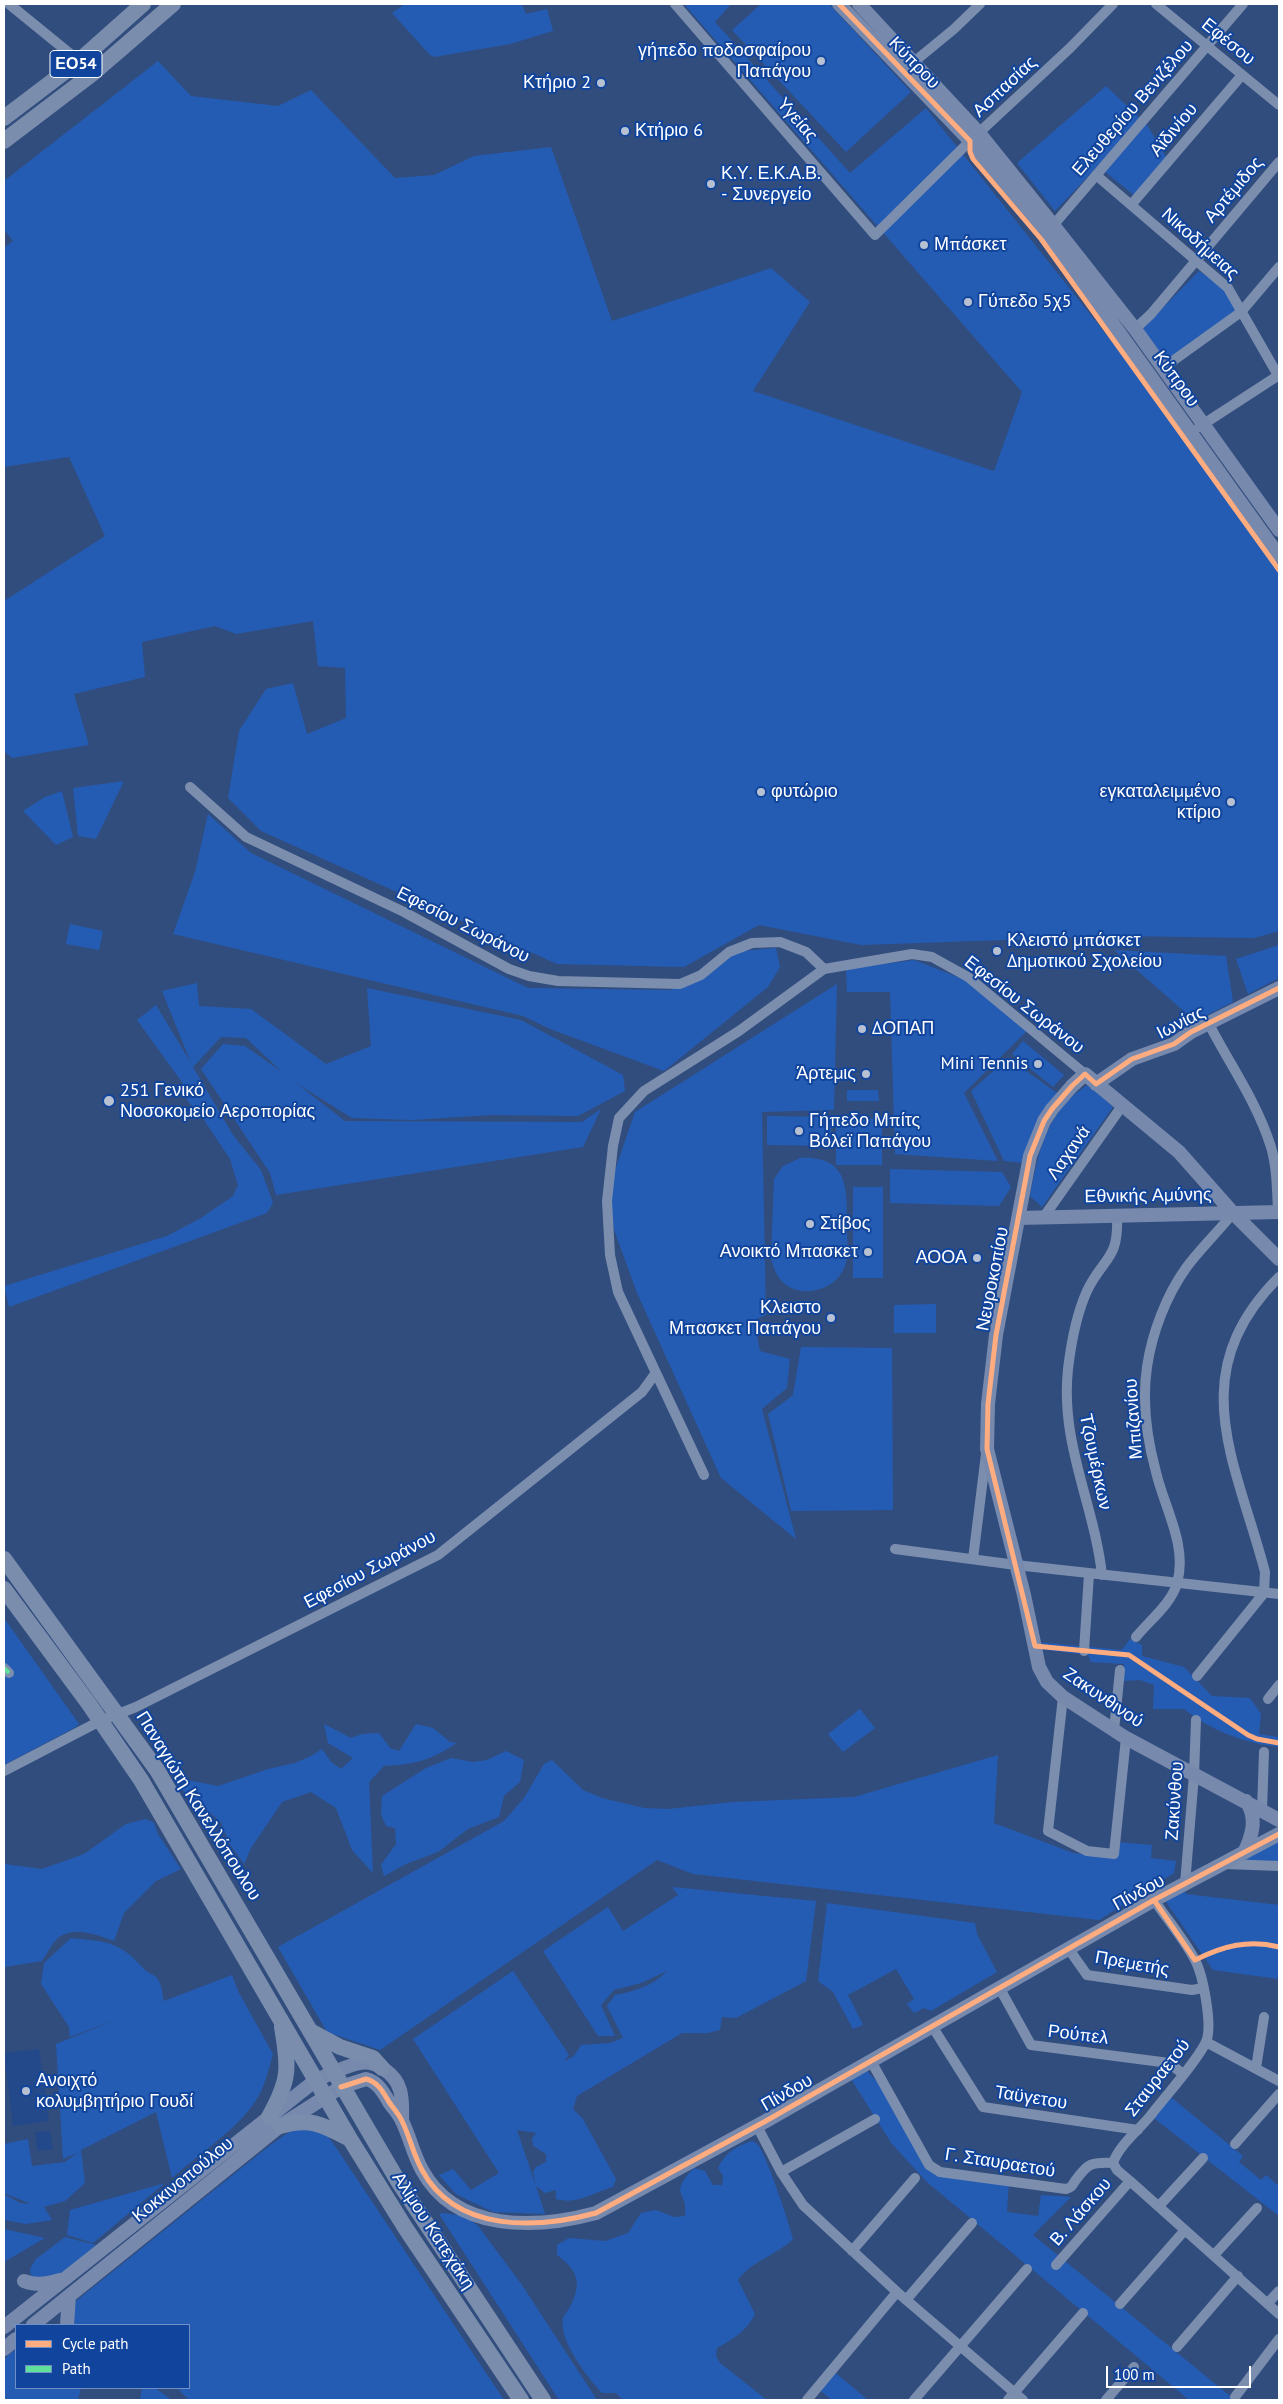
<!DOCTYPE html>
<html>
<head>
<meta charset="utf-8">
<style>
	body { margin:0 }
	#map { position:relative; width:1283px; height:2404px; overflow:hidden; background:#314d7e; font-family:"PT Sans",sans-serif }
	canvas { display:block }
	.frame { position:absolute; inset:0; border:5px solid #fff; pointer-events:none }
	.legend { position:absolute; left:15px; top:2324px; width:175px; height:65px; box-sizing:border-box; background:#11459d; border:1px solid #708fc4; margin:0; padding:6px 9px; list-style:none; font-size:15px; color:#fff }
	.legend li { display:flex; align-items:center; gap:10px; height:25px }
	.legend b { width:25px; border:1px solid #708fc4 }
	.scale { position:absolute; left:1106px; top:2366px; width:145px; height:22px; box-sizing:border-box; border:2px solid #fff; border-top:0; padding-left:6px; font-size:15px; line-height:18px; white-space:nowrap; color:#fff; -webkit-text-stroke:4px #11459d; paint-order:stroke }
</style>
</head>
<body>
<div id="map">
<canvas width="1283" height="2404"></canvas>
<div class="frame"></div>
<ul class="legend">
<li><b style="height:6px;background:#ffac80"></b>Cycle path</li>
<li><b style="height:6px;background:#60e19b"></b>Path</li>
</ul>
<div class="scale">100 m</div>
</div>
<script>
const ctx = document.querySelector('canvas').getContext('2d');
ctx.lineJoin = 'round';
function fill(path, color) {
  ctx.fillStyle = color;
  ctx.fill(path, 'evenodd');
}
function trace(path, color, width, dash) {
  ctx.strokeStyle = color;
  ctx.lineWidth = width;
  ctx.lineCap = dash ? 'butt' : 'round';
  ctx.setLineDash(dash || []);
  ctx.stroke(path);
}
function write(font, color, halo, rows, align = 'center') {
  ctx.font = font + ' "PT Sans",sans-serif';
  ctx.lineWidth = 4;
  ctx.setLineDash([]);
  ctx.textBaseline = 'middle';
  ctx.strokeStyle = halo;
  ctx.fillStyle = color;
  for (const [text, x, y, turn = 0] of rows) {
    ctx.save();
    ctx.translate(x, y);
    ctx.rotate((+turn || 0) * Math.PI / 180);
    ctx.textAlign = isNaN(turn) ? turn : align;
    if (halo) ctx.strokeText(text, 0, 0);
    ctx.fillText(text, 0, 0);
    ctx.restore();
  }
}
const green = new Path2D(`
	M405,4H522L526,14L547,9L553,31L510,44L434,57L429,54L392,13Z
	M684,4H731L715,22L850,173L926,108L1203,456L1279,563V931L1254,938L1119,936L861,945L759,925L684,967L557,964L261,831L228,798L239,731L266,689L293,683L307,734L346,718L345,668L318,666L313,621L236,634L215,626L142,642L145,677L74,694L89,745L12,758L4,751V601L105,536L69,457L4,467V248L13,241L4,229V181L158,61L191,96L278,106L311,90L395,178L434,175L474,156L551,147L612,321L771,268L810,302L753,391L994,471L1022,392Z
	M761,4H829L911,92L846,152L732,30Z
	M1106,86L1147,125L1167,158L1135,196L1098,166L1055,211L1017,163Z
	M1199,271L1223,287L1238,310L1165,362L1142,329Z
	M124,781L96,839L78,836L73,788Z
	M62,791L73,837L56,845L23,811L45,797Z
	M208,814L251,853L528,988L671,990L729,952L776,948L780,967L768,987L664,1071L550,1029L523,1016L173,934L195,872Z
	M70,924L103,931L99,950L66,944Z
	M1279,945V978L1248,994L1236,959Z
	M1114,950L1226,956L1233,1002L1195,1021Z
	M914,960L963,979L1028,1030L964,1093L998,1161L895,1154L890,992H847L846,969Z
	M197,983L199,1006L251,1009L326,1064L371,1046L367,988L521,1020L623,1075L625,1091L578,1116L491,1115L412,1120L352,1118L296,1083L345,1121L582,1122L601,1109L583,1147L276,1195L270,1173L201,1069L223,1044L245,1046L282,1072L246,1038L221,1037L193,1067L233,1135L261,1170L273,1203L267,1213L9,1307L4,1286L167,1236L201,1218L233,1196L238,1185L230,1159L204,1120L187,1100L184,1085L137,1020L156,1005L191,1063L162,991Z
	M837,984L834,1110L762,1112L766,1315L754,1320L760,1351L790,1359L787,1388L762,1409L796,1539L721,1478L637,1293L604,1202L635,1112Z
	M1023,1041L1064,1075L1053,1087L1012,1054Z
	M1008,1058L1057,1093L1024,1163L1004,1161L971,1091Z
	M1089,1084L1113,1107L1042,1207L1030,1196C1039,1150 1046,1111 1089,1084Z
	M847,1090H878L879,1101H847Z
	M767,1116L831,1117V1146L767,1145Z
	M836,1118L882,1119V1165H836Z
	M800,1158C851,1155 847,1193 847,1230C847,1244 850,1260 842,1272C832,1290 803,1298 785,1284C777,1278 773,1267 771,1258L774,1179L783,1166Z
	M890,1169L1002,1172L1011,1187L999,1206L890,1203Z
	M853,1187H883V1278H853Z
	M936,1304V1333H894V1305Z
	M801,1347L892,1348L893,1510L791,1511L768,1414L793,1395Z
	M4,1618L79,1724L76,1727L4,1765Z
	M1130,1639L1142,1645V1656L1184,1667L1212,1696L1250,1698L1261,1714L1259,1734L1279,1737V1747C1246,1744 1210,1730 1184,1709H1153L1154,1685L1140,1680L1123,1681L1124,1664L1091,1662L1088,1655L1039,1649L1038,1642L1122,1650Z
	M860,1709L875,1728L843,1752L828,1734Z
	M324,1724L351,1738L362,1734L379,1733L390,1748L399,1751L416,1724L433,1728L450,1742L457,1743C428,1761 417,1764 384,1766L369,1782L373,1873L352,1850L336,1808L311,1792L282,1802L251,1848L244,1864L229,1843L221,1822L180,1788L187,1780L218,1786L268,1769L295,1763L311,1756L322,1749L331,1762L341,1769L353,1758L328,1743Z
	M506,1751L524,1760L520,1782L504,1796L499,1817L468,1829L438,1852L406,1864L384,1876L381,1865L396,1844L395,1828L386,1826L381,1814L382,1796L426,1768L451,1758L473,1762L487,1760Z
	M998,1755L994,1823L1073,1853L1114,1858L1117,1842L1152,1845L1151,1858L1176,1861L1174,1873L1099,1920L693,1874L657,1860L380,2050L327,2032L278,1947L504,1821L524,1798L544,1764L552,1760L583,1790L602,1798L644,1808L668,1809L733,1802L854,1797Z
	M146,1819L154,1823L158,1834L181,1869L156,1881L124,1913L114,1941C98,1935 74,1925 58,1938C52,1943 47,1954 42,1961L4,1967V1864L42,1869L84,1854L126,1824Z
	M1279,1835V1864L1234,1860Z
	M672,1887L816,1901L806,1981L736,2018L722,2017L720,2030L708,2033H682L577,2096L573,2109L583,2119L616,2179L613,2187C591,2193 578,2205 556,2199V2190L545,2193L536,2186L545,2214L493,2212L456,2194L439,2175L453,2169L471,2190L499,2173L413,2039L513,1971L569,2055L564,2061L574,2056L581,2045L610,2043L623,2038L607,2006L615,1995C635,1991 653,1986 667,1971L641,1983L614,1990L601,2005L615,2036H598L543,1951L608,1907L623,1931L678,1895ZM517,2130L536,2133L532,2139L533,2146L546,2154V2162L536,2167L533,2172L536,2186Z
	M1183,1889L1186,1894L1279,1905V1979L1213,1970L1164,1899Z
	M827,1903L975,1923L977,1934L997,1972L931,2011L924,2008L914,2013L907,2004L914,1999L896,1969L848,1995L863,2025L853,2029L833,1992L818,1981Z
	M71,1938C109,1942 119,1941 145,1970C148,1973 152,1974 155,1976C162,1982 162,1993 164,2001L232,1975L238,1991L273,2054C268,2071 265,2087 255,2102C236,2130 198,2155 172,2178L156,2112L81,2150L85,2183L65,2201L44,2207L52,2220L26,2224L4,2220V2194L20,2203L31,2204L4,2193V2144L28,2139L32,2166L65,2162L77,2153L63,2159L56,2044L116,2020L70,2037L69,2027L41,1984L44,1963Z
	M866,2070L889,2094L929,2165L1009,2181L1007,2212L1038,2216L1041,2195L1071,2197L1033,2235L1235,2400H1189L927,2182L892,2144L851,2079Z
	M1167,2094L1243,2156L1239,2162L1261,2180L1266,2175L1279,2186V2216L1150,2115Z
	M304,2127L327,2135L335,2146L504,2400H189L177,2388H189V2325H71V2305L269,2146L292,2130Z
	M752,2141C754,2142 757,2143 758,2145C766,2154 790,2225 793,2239C777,2255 751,2261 738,2280L755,2314C747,2331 733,2339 717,2348L716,2356L720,2363L767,2400H623L616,2393H602C588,2378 558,2340 563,2318C565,2314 569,2309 571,2305C583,2281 576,2269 557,2255V2245L569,2238L605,2241L628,2233L641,2213L656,2210L674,2217L685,2216C689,2190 667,2196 694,2168L705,2171L713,2185H722L723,2176L718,2168C726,2152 735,2147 752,2141Z
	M165,2183L93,2243L67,2235L70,2210Z
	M444,2213L467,2217L478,2226L522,2285L597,2400H559L439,2214Z
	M4,2229L45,2238L4,2262Z
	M65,2237L96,2245L61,2275L39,2281L31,2276L30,2269L36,2259Z
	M16,2349V2388H81L78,2400H4V2359Z
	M832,2370L868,2400H832L817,2388Z
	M142,2388H155L172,2400H140Z`);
const water = new Path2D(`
	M39,2049L49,2121L13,2126L4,2053Z
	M50,2131L53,2149L37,2151L35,2132Z`);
const street = new Path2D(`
	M9,4L79,61
	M675,4L875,235L970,141L1070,48L1113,4
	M1156,4L1279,105
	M909,66L954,29L980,4
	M1096,175L1228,288L1279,377
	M1131,205L1242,75
	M1050,229L1243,4
	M1135,329L1151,314L1279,162
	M1163,368L1241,312L1279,267
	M1199,427L1279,375
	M190,787L246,837L404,912L509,969L529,976L558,981L680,984L701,975L729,952L752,943L780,942L806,952L824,969
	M1209,1024C1230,1065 1257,1102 1271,1147C1277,1168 1277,1190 1278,1212
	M1043,1218L1122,1106
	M704,1475L618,1292L610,1255L607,1201L613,1146L619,1118L644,1091L739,1031L824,969L912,954L932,957L968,977L1085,1074
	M895,1549L1016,1565L1279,1594
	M973,1559L986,1454
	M1102,1575C1094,1503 1060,1444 1068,1369C1071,1344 1076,1315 1087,1291C1103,1257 1119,1261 1117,1216
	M1136,1637C1149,1621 1172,1603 1177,1583C1188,1546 1164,1507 1156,1472C1147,1439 1142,1401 1147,1367C1152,1333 1166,1296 1186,1268C1200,1249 1218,1232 1233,1213
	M1084,1651L1089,1574
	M4,1668L9,1673
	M1197,1676L1264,1593L1265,1572C1236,1461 1182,1374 1279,1277
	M1063,1697L1048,1831L1087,1851L1114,1854L1126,1738
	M1268,1699L1279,1685
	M1114,1730L1120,1670
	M4,1771L100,1721L136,1707L438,1555L642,1392L655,1374
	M1262,1810L1264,1752
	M1225,1864L1279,1866
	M1185,1884L1194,1775L1196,1720
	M1068,1948L1087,1975L1192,1990L1203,1988
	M999,1987L1031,2045L1169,2063L1183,2074
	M932,2026L983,2107L1138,2130
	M1206,2042L1279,2081
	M871,2061L929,2165L940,2172L1066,2189C1071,2188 1072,2186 1075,2181C1088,2163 1091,2162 1113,2163
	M1256,2068L1264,2017
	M757,2126L781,2172L803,2205L897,2292L1023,2400
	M1235,2144L1279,2094
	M1113,2163C1119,2145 1139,2130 1151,2115C1166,2095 1196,2063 1206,2042C1213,2026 1203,1975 1195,1960C1184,1939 1167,1919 1154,1900
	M1113,2163L1117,2170L1130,2181L1279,2314
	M781,2172L875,2119
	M1159,2206L1203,2158
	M852,2251L915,2178
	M1214,2255L1257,2208
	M1056,2265L1130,2181
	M906,2300L972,2223
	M1268,2303L1279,2291
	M1120,2304L1185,2230
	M1177,2347L1238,2276
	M1235,2397L1279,2339
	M807,2400L897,2292
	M914,2400L1027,2269
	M1008,2400L1083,2313
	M1106,2400L1134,2367`);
const secondary = new Path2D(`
	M839,4L970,141L1048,233L1279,556
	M859,4L979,133L1053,225L1135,329L1279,530
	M1096,1084L1132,1059L1174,1044L1191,1032L1279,988
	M1019,1218L1279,1212
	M1279,1259L1233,1213L1179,1152L1085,1074L1072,1086L1052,1109L1044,1121L1030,1156L996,1335L988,1404L987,1449L1024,1595L1039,1667L1047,1682L1063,1697L1126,1738L1279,1820
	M1244,1853C1252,1836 1258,1818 1246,1801
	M24,2281C36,2286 48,2284 60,2280
	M33,2325L280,2126L341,2087L366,2079C378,2082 383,2092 389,2102C393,2108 399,2114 402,2121C410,2137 413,2154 422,2170C456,2233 537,2229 596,2213L764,2122L1154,1900L1279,1834
	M67,2325L69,2296
	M4,2327L316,2080C330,2074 345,2066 360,2063C377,2060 396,2075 400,2090C403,2100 402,2111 402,2121
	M4,2349L16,2339`);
const primary = new Path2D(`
	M4,118L79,61L143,4
	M4,141L92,74L173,4
	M4,1559L157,1770L398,2181L543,2400
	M4,1589L89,1704L141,1780L350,2139L406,2229L521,2400
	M312,2032L340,2047L373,2058L382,2068
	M269,2117C290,2080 289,2068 282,2027
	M280,2126C311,2117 323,2125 350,2139`);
const quiet = new Path2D(`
	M4,1668L9,1673`);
const cycleway = new Path2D(`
	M839,4L970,141V152L973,159L1041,239L1279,570
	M1279,988L1191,1032L1174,1044L1132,1059L1096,1084L1085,1074L1072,1086L1052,1109L1044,1121L1030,1156L996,1335L988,1404L987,1449L1035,1646L1129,1655L1248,1735L1257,1739L1279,1743
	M1154,1900L1195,1960C1223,1946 1249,1939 1279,1947
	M341,2087L366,2079C378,2082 383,2092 389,2102C393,2108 399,2114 402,2121C410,2137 413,2154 422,2170C456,2233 537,2229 596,2213L764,2122L1154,1900L1279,1834`);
const markers = [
	[821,61,5,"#b7c1d2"],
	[601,83,5,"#b7c1d2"],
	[625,131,5,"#b7c1d2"],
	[711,184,5,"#b7c1d2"],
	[924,245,5,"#b7c1d2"],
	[968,302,5,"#b7c1d2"],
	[761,792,5,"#b7c1d2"],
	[1231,802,5,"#b7c1d2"],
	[997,951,5,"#b7c1d2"],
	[862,1029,5,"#b7c1d2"],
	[1038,1064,5,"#b7c1d2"],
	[866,1074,5,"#b7c1d2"],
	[109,1101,6,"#b7c1d2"],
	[799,1131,5,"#b7c1d2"],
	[810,1224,5,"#b7c1d2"],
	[868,1252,5,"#b7c1d2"],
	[977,1258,5,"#b7c1d2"],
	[831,1318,5,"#b7c1d2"],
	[26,2091,5,"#b7c1d2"]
];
const shields = [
	[76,64,52]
];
const shieldNames = [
	["ΕΟ54",76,64]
];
const streetNames = [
	["Εφέσου",1228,42,39],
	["Κύπρου",914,63,46],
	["Ασπασίας",1005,87,-43],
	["Ελευθερίου Βενιζέλου",1133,108,-49],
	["Υγείας",797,120,49],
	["Αϊδινίου",1174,130,-50],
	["Αρτέμιδος",1234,190,-50],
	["Νικοδήμειας",1200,244,42],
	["Κύπρου",1176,379,54],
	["Εφεσίου Σωράνου",463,925,27],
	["Εφεσίου Σωράνου",1024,1005,38],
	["Ιωνίας",1181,1023,-27],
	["Λαχανά",1069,1153,-55],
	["Εθνικής Αμύνης",1148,1196,-1],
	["Νευροκοπίου",993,1279,-79],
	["Μπιζανίου",1134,1419,-94],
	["Τζουμέρκων",1095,1462,78],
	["Εφεσίου Σωράνου",370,1570,-28],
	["Ζακυνθινού",1103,1698,34],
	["Ζακύνθου",1175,1801,-86],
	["Παναγιώτη Κανελλόπουλου",198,1806,58],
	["Πίνδου",1139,1893,-29],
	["Πρεμετής",1132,1964,10],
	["Ρούπελ",1078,2035,7],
	["Σταυραετού",1158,2078,-52],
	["Πίνδου",787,2093,-30],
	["Ταϋγετου",1031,2098,9],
	["Γ. Σταυραετού",1000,2163,9],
	["Κοκκινοπούλου",183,2180,-39],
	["Β. Λάσκου",1081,2212,-49],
	["Αλίμου Κατεχάκη",433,2231,57]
];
const poiNames = [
	["γήπεδο ποδοσφαίρου",811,51,"right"],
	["Παπάγου",811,72,"right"],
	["Κτήριο 2",591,83,"right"],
	["Κτήριο 6",635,131],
	["Κ.Υ. Ε.Κ.Α.Β.",721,174],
	["- Συνεργείο",721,195],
	["Μπάσκετ",934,245],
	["Γύπεδο 5χ5",978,302],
	["φυτώριο",771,792],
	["εγκαταλειμμένο",1221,792,"right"],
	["κτίριο",1221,813,"right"],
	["Κλειστό μπάσκετ",1007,941],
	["Δημοτικού Σχολείου",1007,962],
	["ΔΟΠΑΠ",872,1029],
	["Mini Tennis",1028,1064,"right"],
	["Άρτεμις",856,1074,"right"],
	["251 Γενικό",120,1091],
	["Νοσοκομείο Αεροπορίας",120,1112],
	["Γήπεδο Μπίτς",809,1121],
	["Βόλεϊ Παπάγου",809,1142],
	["Στίβος",820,1224],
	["Ανοικτό Μπασκετ",858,1252,"right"],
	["ΑΟΟΑ",967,1258,"right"],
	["Κλειστο",821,1308,"right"],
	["Μπασκετ Παπάγου",821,1329,"right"],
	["Ανοιχτό",36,2081],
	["κολυμβητήριο Γουδί",36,2102]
];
fill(green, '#255cb3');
fill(water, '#23498a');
trace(street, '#7c8eae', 10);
trace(secondary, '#7789ac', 14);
trace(primary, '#7a8dad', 16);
trace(quiet, '#60e19b', 4, [8, 4]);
trace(cycleway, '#ffac80', 5);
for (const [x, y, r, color] of markers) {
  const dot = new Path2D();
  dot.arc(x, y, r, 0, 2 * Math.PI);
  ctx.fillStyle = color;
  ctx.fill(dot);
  trace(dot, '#11459d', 2);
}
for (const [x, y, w] of shields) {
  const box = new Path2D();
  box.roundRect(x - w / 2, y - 13.5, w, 27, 4);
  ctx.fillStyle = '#11459d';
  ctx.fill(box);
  trace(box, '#fff', 1);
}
write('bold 16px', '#fff', null, shieldNames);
write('18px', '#fff', '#11459d', streetNames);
write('18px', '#fff', '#11459d', poiNames, 'left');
</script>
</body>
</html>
